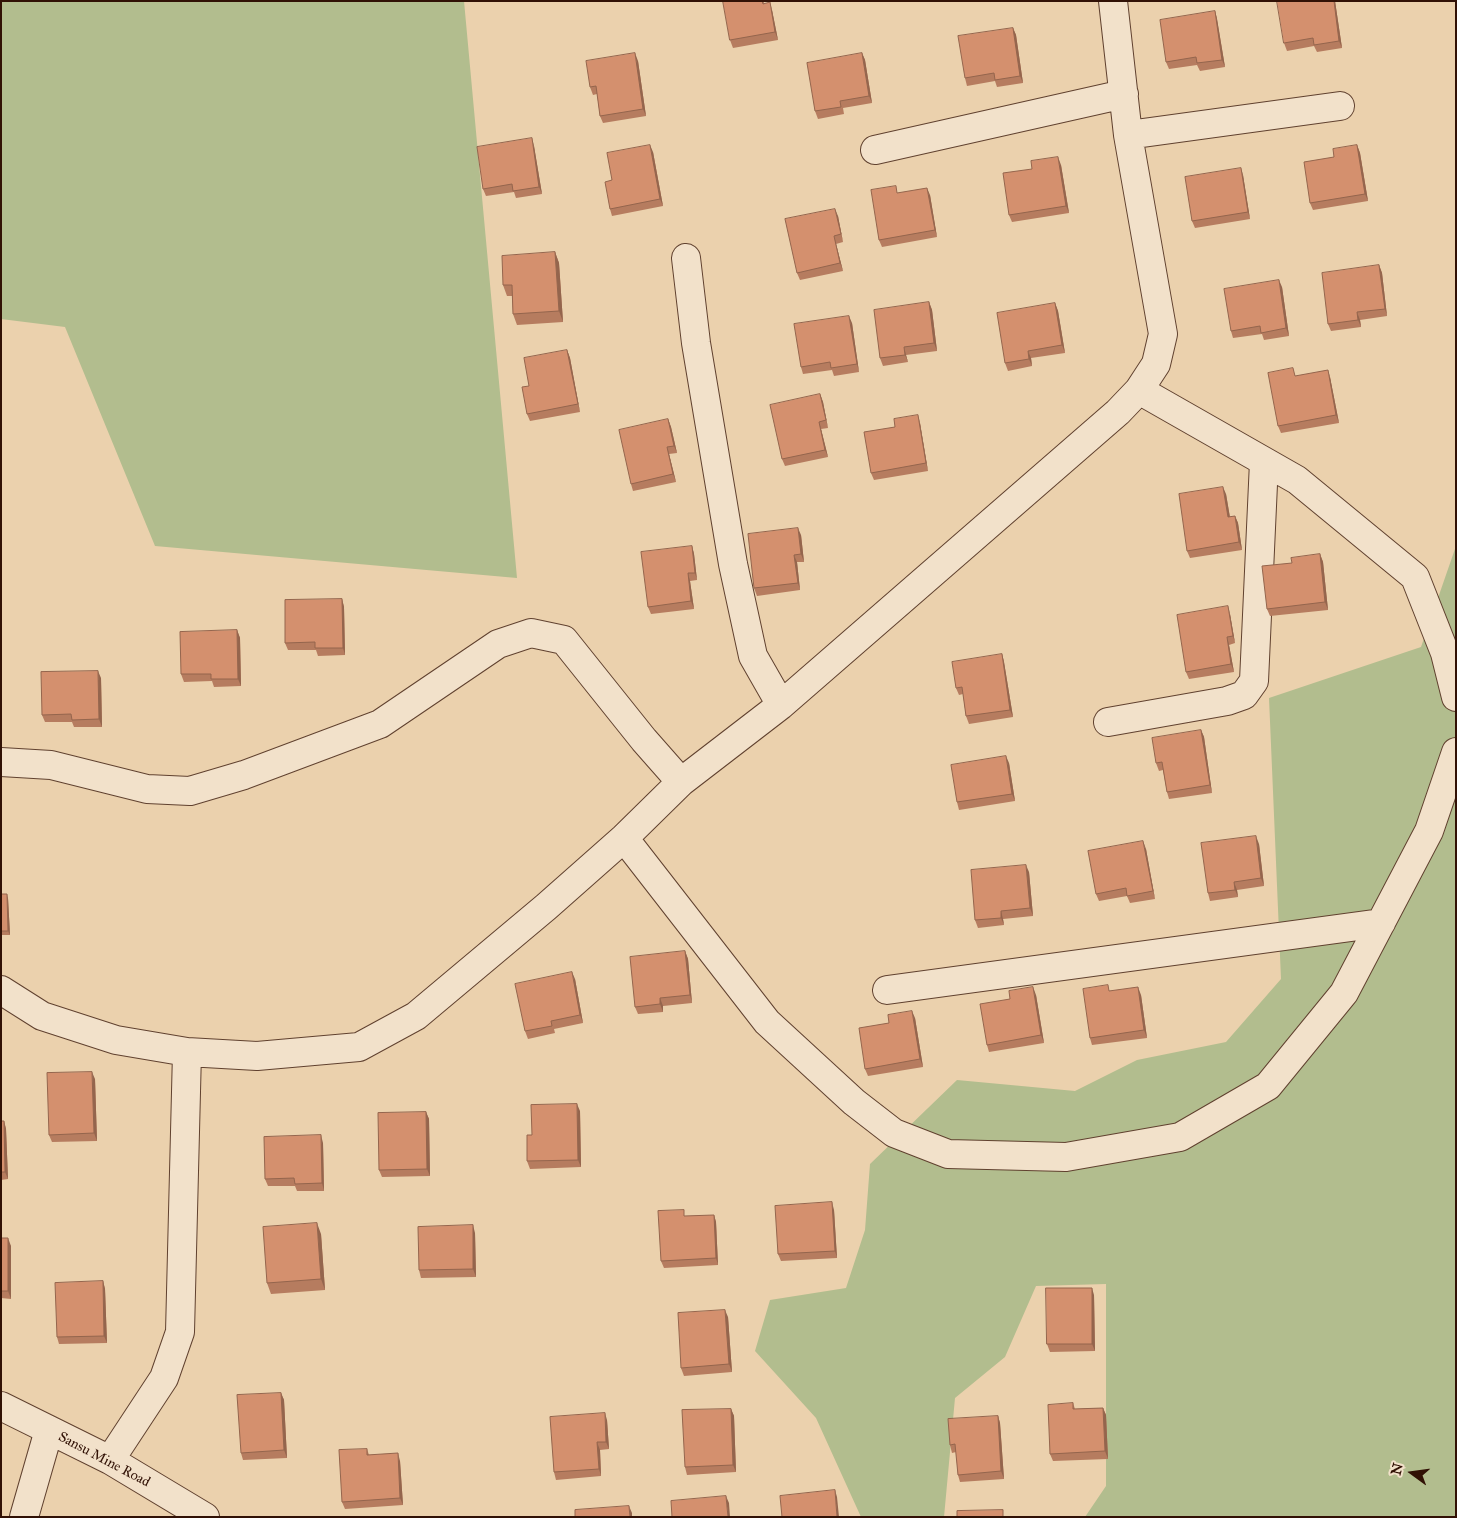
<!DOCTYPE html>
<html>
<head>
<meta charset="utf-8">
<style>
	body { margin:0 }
	#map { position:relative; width:1457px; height:1518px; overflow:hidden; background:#ebd1ad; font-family:"IM FELL Great Primer",serif }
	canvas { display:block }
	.frame { position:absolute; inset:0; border:2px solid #311105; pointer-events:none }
	.north { position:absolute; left:1387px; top:1448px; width:50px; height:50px; -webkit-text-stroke:4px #f2e1ca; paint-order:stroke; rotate:284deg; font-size:14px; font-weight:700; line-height:20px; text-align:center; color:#311105 }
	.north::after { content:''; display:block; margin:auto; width:18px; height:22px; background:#311105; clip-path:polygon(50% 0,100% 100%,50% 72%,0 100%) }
</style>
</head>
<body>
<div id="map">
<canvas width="1457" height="1518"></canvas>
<div class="frame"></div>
<div class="north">N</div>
</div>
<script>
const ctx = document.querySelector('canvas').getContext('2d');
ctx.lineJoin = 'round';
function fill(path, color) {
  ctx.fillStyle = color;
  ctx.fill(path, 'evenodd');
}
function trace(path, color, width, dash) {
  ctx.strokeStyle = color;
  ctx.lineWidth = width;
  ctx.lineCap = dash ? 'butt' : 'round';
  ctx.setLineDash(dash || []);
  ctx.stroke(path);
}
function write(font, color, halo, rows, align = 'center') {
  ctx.font = font + ' "IM FELL Great Primer",serif';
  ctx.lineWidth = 4;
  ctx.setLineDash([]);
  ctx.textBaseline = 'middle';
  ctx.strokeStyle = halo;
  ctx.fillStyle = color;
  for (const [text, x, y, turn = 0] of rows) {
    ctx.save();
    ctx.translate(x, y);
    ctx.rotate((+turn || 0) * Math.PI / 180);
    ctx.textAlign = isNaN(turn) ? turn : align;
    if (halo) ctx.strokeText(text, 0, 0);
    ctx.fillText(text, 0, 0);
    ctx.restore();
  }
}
const green = new Path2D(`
	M1,1H464L517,578L155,546L65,327L1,319Z
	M1456,546V1517H1085L1106,1486V1284L1036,1286L1005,1357L955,1398L944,1517H861L816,1418L755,1351L770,1300L846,1288L865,1230L870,1164L957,1080L1075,1091L1137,1060L1226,1042L1281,979L1269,698L1421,647Z`);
const minor = new Path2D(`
	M1128,135L1340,106
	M875,150L1124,94
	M686,258L696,343L733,564L753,656L781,705
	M1139,390L1297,480L1415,577L1445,653L1456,697
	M1108,722L1227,701L1244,695L1254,681L1264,462
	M1,762L51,765L147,789L190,791L244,775L380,724L498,644L531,633L564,640L644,740L681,782
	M624,838L767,1022L854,1102L894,1133L948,1154L1066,1157L1180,1137L1268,1086L1344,993L1429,831L1456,752
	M1,990L42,1016L116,1040L187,1052L257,1056L359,1047L416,1016L546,907L624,838L681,782L781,705L1118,412L1139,390L1156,364L1163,334L1128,135L1113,1
	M887,990L1381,923
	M1,1406L110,1460L205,1517
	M110,1460L164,1378L180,1332L187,1052
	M24,1517L49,1430`);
const wall = new Path2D(`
	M723,1H764V3L772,10L778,40L733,48L730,40Z
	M1335,1L1342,48L1317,52L1314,46L1287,51L1284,43Z
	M1215,11L1217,19L1225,67L1200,71L1197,65L1169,69L1166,62Z
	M1013,28L1016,35L1023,83L997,87L995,81L967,86L965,78Z
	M862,53L865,60L872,103L843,108L844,114L818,119L815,111Z
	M638,61L646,116L603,123L600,116L597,94L593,95L590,87Z
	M1357,145L1360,153L1368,201L1313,210L1310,203L1334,157Z
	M534,146L542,194L516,198L514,192L486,196L483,189Z
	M653,152L663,206L612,216L610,209L612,180Z
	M1061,165L1069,213L1012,222L1009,215L1032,169Z
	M1243,175L1250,219L1195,228L1192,221Z
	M898,193L930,195L937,237L882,247L879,240Z
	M838,216L843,242L836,244L843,271L800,280L797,273Z
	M555,252L559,263L563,322L517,325L513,314L512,296H507L503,285Z
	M1379,265L1382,273L1387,316L1360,320L1361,327L1331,331L1328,324Z
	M1282,287L1289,336L1264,340L1262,334L1233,338L1231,331Z
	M929,302L932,310L937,351L906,355L908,362L883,366L880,358Z
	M1055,303L1058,311L1065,353L1031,358L1032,366L1008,371L1005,363Z
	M852,323L859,372L834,376L832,370L803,374L801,367Z
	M567,350L570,358L580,412L530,421L527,414L529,386Z
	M1296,376L1330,377L1339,423L1281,433L1278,426Z
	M820,394L823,402L828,428L821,429L828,457L785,466L782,459Z
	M668,419L671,427L677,453L669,454L676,482L633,491L631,484Z
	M920,423L928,471L874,480L871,473Z
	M1226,494L1230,517L1235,516L1238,523L1242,550L1190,558L1187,551Z
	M801,535L804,562H797L800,590L757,596L754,588Z
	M692,546L694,554L697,580L690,581L694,609L651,614L648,607Z
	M1320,554L1323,562L1328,610L1270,616L1267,609L1292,563Z
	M342,599L344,607L345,655L318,656L316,650H288L285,643Z
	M1230,614L1235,643L1229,645L1234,672L1189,679L1186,672Z
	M237,630L240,638L241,686L214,687L212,681L184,682L181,674Z
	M1002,654L1004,662L1013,717L969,724L966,716L963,694L959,695L956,688Z
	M101,678L102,727H74L72,722H45L42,715Z
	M1201,730L1204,737L1212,793L1169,799L1167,792L1163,770L1159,771L1156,763Z
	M1009,763L1015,801L959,810L957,802Z
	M1259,844L1264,886L1237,890L1238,897L1210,901L1208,893Z
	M1146,849L1155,899L1130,903L1127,896L1099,901L1096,894Z
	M1029,872L1033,916L1003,919L1004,925L978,928L975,920Z
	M1,894L8,898L10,935H1Z
	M685,951L688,959L692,1003L663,1006V1012L638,1014L635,1007Z
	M575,979L583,1023L554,1029L555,1033L528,1039L525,1031Z
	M1110,991L1141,995L1147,1038L1092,1045L1090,1038Z
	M1036,995L1044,1043L989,1052L987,1045L1010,999Z
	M915,1018L923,1067L868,1076L865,1069L889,1023Z
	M95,1079L97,1141L52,1142L49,1135Z
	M580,1111L581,1167L530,1169L527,1161Z
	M426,1112L429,1119L430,1176L382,1177L379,1170Z
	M1,1121H4L6,1129L8,1179L1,1180Z
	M323,1143L324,1191H297L295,1186H268L265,1179Z
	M834,1210L837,1258L781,1261L778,1254Z
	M714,1215L716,1222L718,1265L664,1268L661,1261Z
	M475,1233L476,1277L421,1278L419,1270Z
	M321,1234L325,1290L271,1294L267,1283Z
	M1,1238L11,1246V1299L1,1298Z
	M103,1281L105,1289L107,1343L59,1344L57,1337Z
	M1094,1295L1095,1351L1050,1352L1047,1344Z
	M728,1317L732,1372L684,1376L681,1368Z
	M281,1393L284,1400L287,1458L243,1460L241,1453Z
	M1073,1403L1075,1409L1103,1408L1106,1415L1108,1459L1053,1461L1050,1454Z
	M731,1409L734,1416L736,1472L687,1475L685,1467Z
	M998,1416L1000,1423L1004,1479L960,1482L958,1475L956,1452L952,1453L950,1445Z
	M607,1420L609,1449L600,1450L601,1476L556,1480L554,1472Z
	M367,1449L369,1455L400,1461L403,1505L345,1509L342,1502Z`);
const shadedWall = new Path2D(`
	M1334,1H1335L1342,48L1339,41Z
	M770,2L772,10L778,40L775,32Z
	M1215,11L1217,19L1225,67L1222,60Z
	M1013,28L1016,35L1023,83L1020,76Z
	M635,53L638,61L646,116L643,109Z
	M862,53L865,60L872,103L869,96Z
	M532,138L534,146L542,194L539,187Z
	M650,145L653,152L663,206L660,199Z
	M1357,145L1360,153L1368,201L1365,194Z
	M1058,157L1061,165L1069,213L1066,206Z
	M1241,168L1243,175L1250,219L1248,212Z
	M927,188L930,195L937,237L935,230Z
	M835,209L838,216L843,242L841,234Z
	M834,236L836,244L843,271L840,263Z
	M555,252L559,263L563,322L559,311Z
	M1379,265L1382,273L1387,316L1385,309Z
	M1279,280L1282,287L1289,336L1286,328Z
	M929,302L932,310L937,351L934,343Z
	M1055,303L1058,311L1065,353L1062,345Z
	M1357,312L1360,320L1361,327L1358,320Z
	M849,316L852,323L859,372L857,364Z
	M904,347L906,355L908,362L905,355Z
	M567,350L570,358L580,412L578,404Z
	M1028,351L1031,358L1032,366L1029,359Z
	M1328,370L1330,377L1339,423L1336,415Z
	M820,394L823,402L828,428L826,420Z
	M918,415L920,423L928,471L926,463Z
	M668,419L671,427L677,453L674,446Z
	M819,422L821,429L828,457L825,450Z
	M667,447L669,454L676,482L673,474Z
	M1223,487L1226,494L1231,524L1228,517Z
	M1235,516L1238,523L1242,550L1239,542Z
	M798,528L801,535L804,562L801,554Z
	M692,546L694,554L697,580L695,573Z
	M1320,554L1323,562L1328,610L1325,602Z
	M794,555L797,562L800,590L798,583Z
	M688,573L690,581L694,609L691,601Z
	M342,599L344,607L345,655L343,648Z
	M1228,606L1230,614L1235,643L1233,636Z
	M237,630L240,638L241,686L238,679Z
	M1227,637L1229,645L1234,672L1231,664Z
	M1002,654L1004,662L1013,717L1010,710Z
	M98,671L101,678L102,727L99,719Z
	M1201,730L1204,737L1212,793L1210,785Z
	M1006,756L1009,763L1015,801L1012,794Z
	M1256,836L1259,844L1264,886L1261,878Z
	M1143,841L1146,849L1155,899L1153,891Z
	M1026,865L1029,872L1033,916L1030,908Z
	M1234,882L1237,890L1238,897L1235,890Z
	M7,894L8,898L10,935L8,931Z
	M1001,911L1003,919L1004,925L1001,918Z
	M685,951L688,959L692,1003L690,995Z
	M572,972L575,979L583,1023L580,1015Z
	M1033,987L1036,995L1044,1043L1041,1035Z
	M1138,987L1141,995L1147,1038L1144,1030Z
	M660,998L663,1006V1012L660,1004Z
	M912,1011L915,1018L923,1067L920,1059Z
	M92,1072L95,1079L97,1141L94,1133Z
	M577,1104L580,1111L581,1167L578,1160Z
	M426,1112L429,1119L430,1176L427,1169Z
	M4,1121L6,1129L8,1179L5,1172Z
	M321,1135L323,1143L324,1191L322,1183Z
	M832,1202L834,1210L837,1258L835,1251Z
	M714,1215L716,1222L718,1265L716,1258Z
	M317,1223L321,1234L325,1290L321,1279Z
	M473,1225L475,1233L476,1277L473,1269Z
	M8,1238L11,1246V1299L8,1291Z
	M103,1281L105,1289L107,1343L104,1336Z
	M1092,1288L1094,1295L1095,1351L1092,1344Z
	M725,1310L728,1317L732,1372L729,1364Z
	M281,1393L284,1400L287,1458L284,1450Z
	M1103,1408L1106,1415L1108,1459L1105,1451Z
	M731,1409L734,1416L736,1472L733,1465Z
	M605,1413L607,1420L609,1449L606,1442Z
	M998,1416L1000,1423L1004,1479L1001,1471Z
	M597,1442L600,1450L601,1476L599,1469Z
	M398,1453L400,1461L403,1505L400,1498Z
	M835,1490L837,1497L839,1517H837Z
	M726,1496L729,1503L730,1517H728Z
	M629,1506L632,1513V1517H630Z`);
const building = new Path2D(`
	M723,1H762L763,4L770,2L775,32L730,40Z
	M1277,1H1334L1339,41L1314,45L1313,38L1284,43Z
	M1215,11L1222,60L1197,63L1196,57L1166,62L1160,20Z
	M1013,28L1020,76L995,80L994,73L965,78L958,36Z
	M635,53L643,109L600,116L596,86L590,87L586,61Z
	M862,53L869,96L840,101L841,107L815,111L807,63Z
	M532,138L539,187L513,191L512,184L483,189L477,147Z
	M650,145L660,199L610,209L605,182L612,180L607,153Z
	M1357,145L1365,194L1310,203L1304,162L1334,157L1333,149Z
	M1058,157L1066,206L1009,215L1003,173L1032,169L1031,161Z
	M1241,168L1248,212L1192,221L1185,177Z
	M896,186L897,193L927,188L935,230L879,240L871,190Z
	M835,209L841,234L834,236L840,263L797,273L785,219Z
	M555,252L559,311L513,314L512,285H503L502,256Z
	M1379,265L1385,309L1357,312L1358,320L1328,324L1322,273Z
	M1279,280L1286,328L1261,333L1260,326L1231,331L1224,289Z
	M929,302L934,343L904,347L905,355L880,358L874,310Z
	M1055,303L1062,345L1028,351L1029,359L1005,363L997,313Z
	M849,316L857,364L831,368L830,362L801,367L794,324Z
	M567,350L578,404L527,414L522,387L529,386L524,358Z
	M1293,368L1295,376L1328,370L1336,415L1278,426L1268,373Z
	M820,394L826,420L819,422L825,450L782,459L770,405Z
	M918,415L926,463L871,473L864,432L895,427L894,419Z
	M668,419L674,446L667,447L673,474L631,484L619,430Z
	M1223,487L1228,517L1235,516L1239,542L1187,551L1179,494Z
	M798,528L801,554L794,555L798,583L754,588L748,534Z
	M692,546L695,573H688L691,601L648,607L641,552Z
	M1320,554L1325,602L1267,609L1262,566L1292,563L1291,558Z
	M342,599L343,648H315V642L285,643V600Z
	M1228,606L1233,636L1227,637L1231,664L1186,672L1177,615Z
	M237,630L238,679H211V674H181L180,632Z
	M1002,654L1010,710L966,716L962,687L956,688L952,662Z
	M98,671L99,719L72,720L71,714L42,715L41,672Z
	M1201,730L1210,785L1167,792L1162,762L1156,763L1152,738Z
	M1006,756L1012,794L957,802L951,765Z
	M1256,836L1261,878L1234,882L1235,890L1208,893L1201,843Z
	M1143,841L1153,891L1127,896L1126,888L1096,894L1088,851Z
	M1026,865L1030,908L1001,911V918L975,920L971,870Z
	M1,894H7L8,931H1Z
	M685,951L690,995L660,998V1004L635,1007L630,957Z
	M572,972L580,1015L551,1021L552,1026L525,1031L515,984Z
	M1108,985L1109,991L1138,987L1144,1030L1090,1038L1083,989Z
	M1033,987L1041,1035L987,1045L980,1004L1010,999L1009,991Z
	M912,1011L920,1059L865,1069L859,1028L889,1023L888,1015Z
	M92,1072L94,1133L49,1135L47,1073Z
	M577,1104L578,1160L527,1161V1135H532L531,1105Z
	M426,1112L427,1169L379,1170L378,1113Z
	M1,1121H4L5,1172H1Z
	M321,1135L322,1183L295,1184L294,1178L265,1179L264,1137Z
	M832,1202L835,1251L778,1254L775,1206Z
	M684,1210V1216L714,1215L716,1258L661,1261L658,1211Z
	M317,1223L321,1279L267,1283L263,1227Z
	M473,1225V1269L419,1270L418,1227Z
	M1,1238H8V1291H1Z
	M103,1281L104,1336L57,1337L55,1283Z
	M1046,1288H1092V1344H1047Z
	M725,1310L729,1364L681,1368L678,1313Z
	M281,1393L284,1450L241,1453L237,1395Z
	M1073,1403V1409L1103,1408L1105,1451L1050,1454L1048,1405Z
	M731,1409L733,1465L685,1467L682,1410Z
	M605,1413L606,1442H597L599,1469L554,1472L550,1417Z
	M998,1416L1001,1471L958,1475L955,1444L950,1445L948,1419Z
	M367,1449V1455L398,1453L400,1498L342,1502L339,1450Z
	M835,1490L837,1517H782L780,1496Z
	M726,1496L728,1517H672L671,1501Z
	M629,1506L630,1517H575V1510Z
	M1003,1510V1517H957V1511Z`);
const streetNames = [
	["Sansu Mine Road",104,1460,28]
];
fill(green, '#b2bd8e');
trace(minor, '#60412f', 30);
trace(minor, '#f2e1ca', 28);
fill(wall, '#b67c5f');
fill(shadedWall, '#94654d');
fill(building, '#d4906e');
trace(building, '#94654d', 1);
write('14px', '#311105', '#f2e1ca', streetNames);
</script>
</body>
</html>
